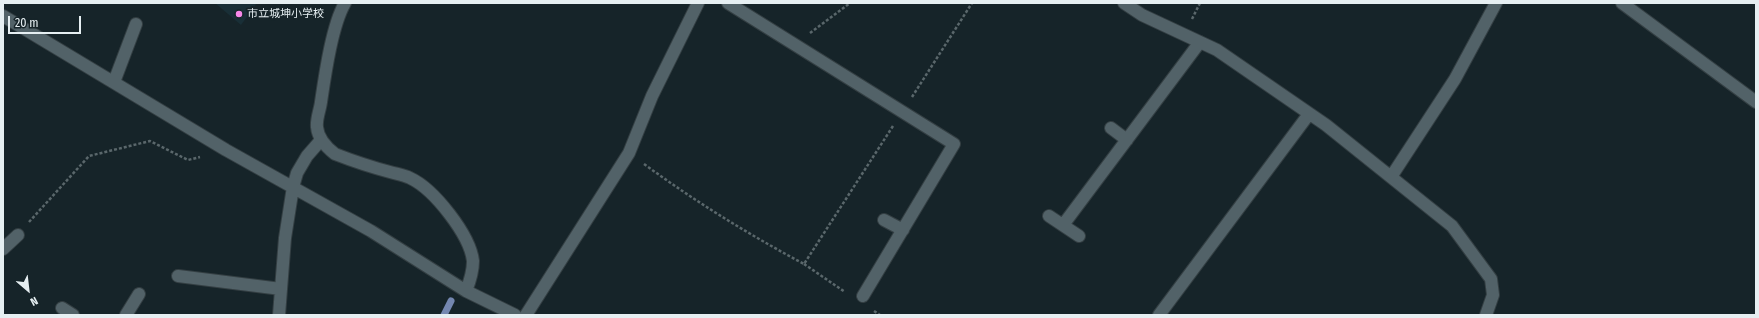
<!DOCTYPE html>
<html>
<head>
<meta charset="utf-8">
<style>
	body { margin:0 }
	#map { position:relative; width:1759px; height:318px; overflow:hidden; background:#162429; font-family:"Fira Sans Condensed",sans-serif }
	canvas { display:block }
	.frame { position:absolute; inset:0; border:4px solid #e6eff2; pointer-events:none }
	.north { position:absolute; left:8px; top:270px; width:40px; height:40px; -webkit-text-stroke:3px #162429; paint-order:stroke; rotate:152deg; font-size:11px; font-weight:700; line-height:16px; text-align:center; color:#e6eff2 }
	.north::after { content:''; display:block; margin:auto; width:14px; height:18px; background:#e6eff2; clip-path:polygon(50% 0,100% 100%,50% 72%,0 100%) }
	.scale { position:absolute; left:8px; top:16px; width:73px; height:18px; box-sizing:border-box; border:2px solid #e6eff2; border-top:0; padding-left:5px; font-size:12px; line-height:14px; white-space:nowrap; color:#e6eff2; -webkit-text-stroke:3px #162429; paint-order:stroke }
</style>
</head>
<body>
<div id="map">
<canvas width="1759" height="318"></canvas>
<div class="frame"></div>
<div class="north">N</div>
<div class="scale">20 m</div>
</div>
<script>
const ctx = document.querySelector('canvas').getContext('2d');
ctx.lineJoin = 'round';
function fill(path, color) {
  ctx.fillStyle = color;
  ctx.fill(path, 'evenodd');
}
function trace(path, color, width, dash) {
  ctx.strokeStyle = color;
  ctx.lineWidth = width;
  ctx.lineCap = dash ? 'butt' : 'round';
  ctx.setLineDash(dash || []);
  ctx.stroke(path);
}
function write(font, color, halo, rows, align = 'center') {
  ctx.font = font + ' "Fira Sans Condensed","Noto Sans JP",sans-serif';
  ctx.lineWidth = 4;
  ctx.setLineDash([]);
  ctx.textBaseline = 'middle';
  ctx.strokeStyle = halo;
  ctx.fillStyle = color;
  for (const [text, x, y, turn = 0] of rows) {
    ctx.save();
    ctx.translate(x, y);
    ctx.rotate((+turn || 0) * Math.PI / 180);
    ctx.textAlign = isNaN(turn) ? turn : align;
    if (halo) ctx.strokeText(text, 0, 0);
    ctx.fillText(text, 0, 0);
    ctx.restore();
  }
}
const built = new Path2D(`
	M215,3H257L241,25Z`);
const stream = new Path2D(`
	M444,315L451,301`);
const path = new Path2D(`
	M1192,19L1200,3
	M810,33L850,3
	M912,97L972,3
	M644,164C696,202 748,234 804,264L893,126
	M29,222L89,156L150,141L188,160L200,157
	M804,264L845,292
	M874,311L880,315`);
const minor = new Path2D(`
	M345,3C332,25 325,75 321,102C320,110 316,119 317,127C318,139 326,147 335,154C353,161 371,167 390,172C397,174 404,175 410,178C434,189 470,235 473,261C473,271 470,281 466,291
	M728,3L954,144L863,296
	M1124,3L1142,15L1217,50L1326,125L1452,226L1491,279L1493,295L1486,315
	M1622,3L1756,102
	M3,16L226,150L371,231L466,291L515,315
	M114,82L136,24
	M1111,128L1127,140
	M1391,177L1455,79L1496,3
	M1049,216L1079,236
	M884,220L903,230
	M1063,225L1200,42
	M3,249L18,235
	M178,276L281,289
	M62,308L73,315
	M126,315L139,294
	M279,315L285,238L293,187L297,173L307,156L321,140
	M526,315L629,153L652,96L698,3
	M1159,315L1309,114`);
const markers = [
	[239,14,4,"#f888ea"]
];
const poiNames = [
	["市立城坤小学校",247,14]
];
fill(built, '#192f37');
trace(stream, '#7487b0', 7);
trace(minor, '#343f43', 14);
trace(path, '#5a676b', 2.5, [3, 2]);
trace(minor, '#526268', 12);
for (const [x, y, r, color] of markers) {
  const dot = new Path2D();
  dot.arc(x, y, r, 0, 2 * Math.PI);
  ctx.fillStyle = color;
  ctx.fill(dot);
  trace(dot, '#162429', 1.5);
}
write('11px', '#e6eff2', '#162429', poiNames, 'left');
</script>
</body>
</html>
